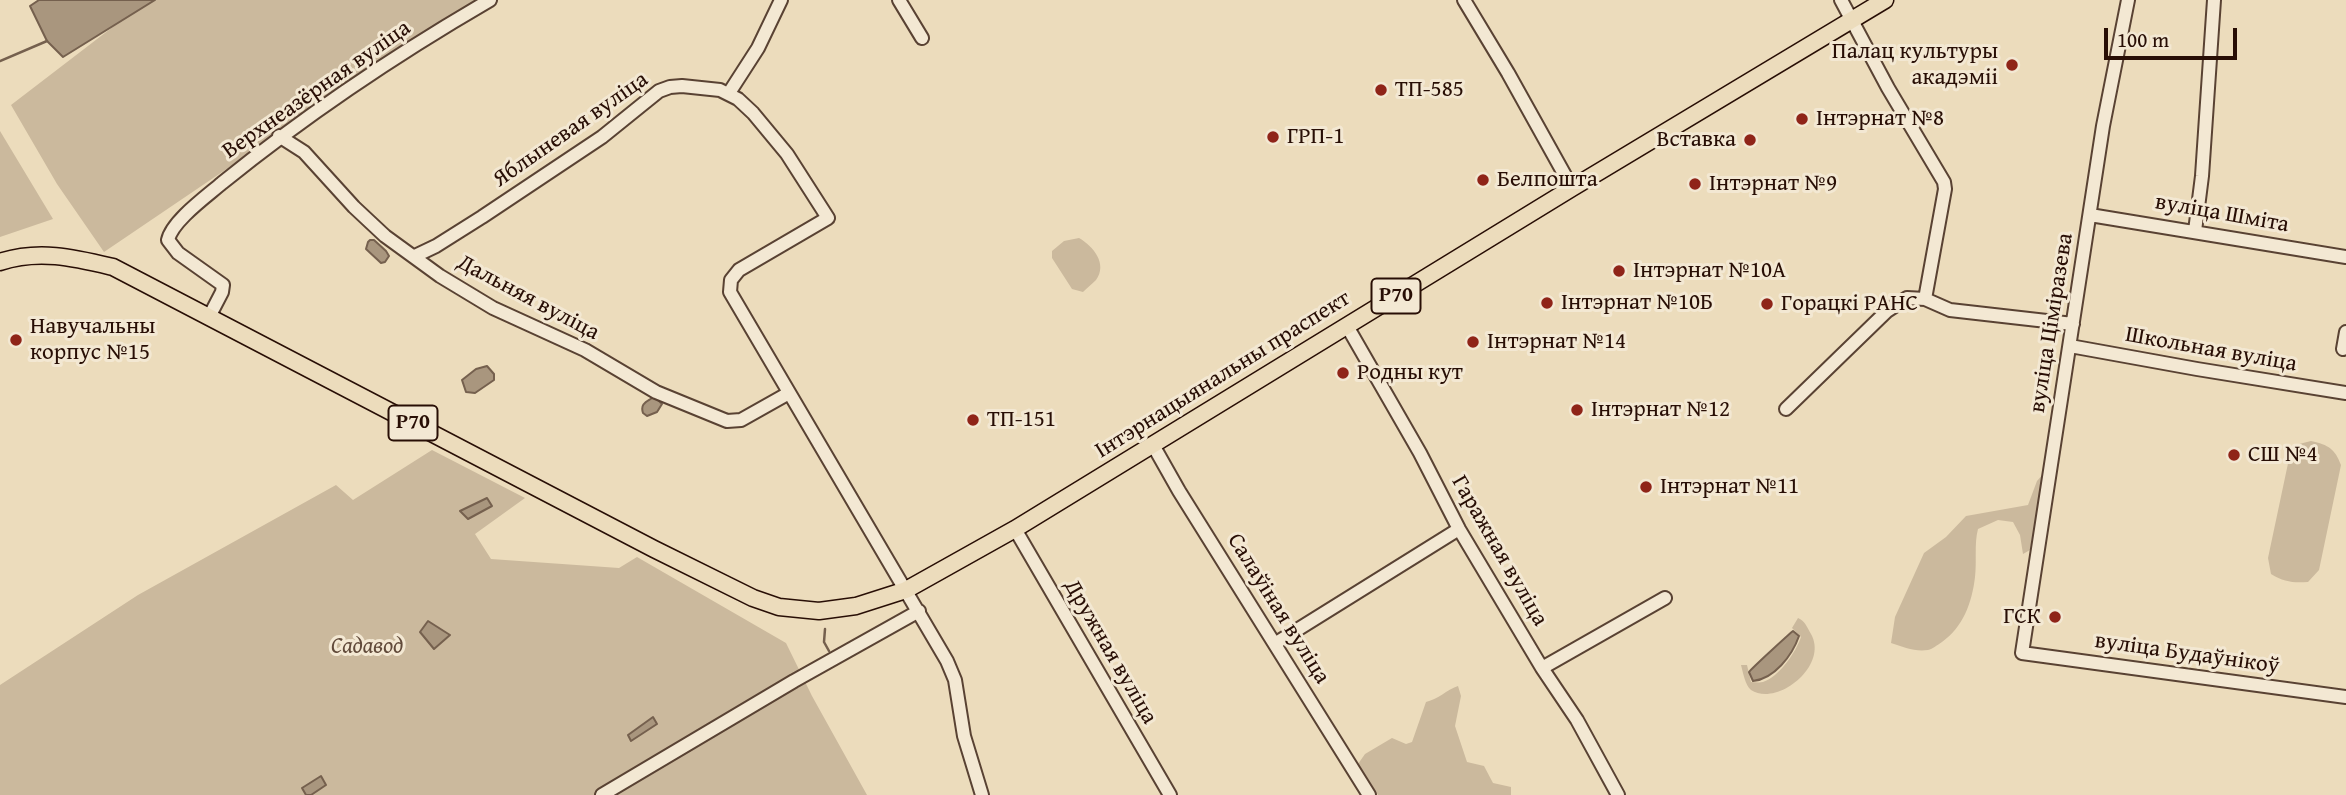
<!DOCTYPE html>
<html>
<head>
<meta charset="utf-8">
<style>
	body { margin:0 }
	#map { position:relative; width:2346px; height:795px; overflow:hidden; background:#ecdcbc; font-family:"Gentium Book Plus",serif }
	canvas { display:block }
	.scale { position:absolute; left:2104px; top:28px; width:133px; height:32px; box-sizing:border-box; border:4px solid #280e05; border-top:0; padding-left:9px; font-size:21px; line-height:24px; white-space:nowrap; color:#280e05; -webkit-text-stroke:5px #f3e8d3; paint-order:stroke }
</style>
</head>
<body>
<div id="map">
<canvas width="2346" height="795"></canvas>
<div class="scale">100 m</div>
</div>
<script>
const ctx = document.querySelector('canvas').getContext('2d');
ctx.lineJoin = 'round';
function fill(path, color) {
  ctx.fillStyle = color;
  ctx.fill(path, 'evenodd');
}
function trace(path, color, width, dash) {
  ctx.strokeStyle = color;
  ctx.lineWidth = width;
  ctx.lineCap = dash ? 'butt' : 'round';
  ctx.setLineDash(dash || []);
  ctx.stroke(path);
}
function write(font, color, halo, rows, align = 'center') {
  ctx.font = font + ' "Gentium Book Plus",serif';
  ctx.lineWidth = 6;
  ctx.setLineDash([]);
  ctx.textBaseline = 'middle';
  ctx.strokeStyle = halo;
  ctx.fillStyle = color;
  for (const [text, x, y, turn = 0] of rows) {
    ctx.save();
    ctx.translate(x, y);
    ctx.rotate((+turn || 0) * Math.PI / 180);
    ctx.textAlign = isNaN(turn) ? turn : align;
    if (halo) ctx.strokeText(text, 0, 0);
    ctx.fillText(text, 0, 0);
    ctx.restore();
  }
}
const green = new Path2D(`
	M148,0H476L104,252L57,184L11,105Z
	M0,131L53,219L0,237Z
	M1079,238C1093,246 1108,264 1096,280C1092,284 1087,288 1083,292L1072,289L1052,258V251L1064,241Z
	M2311,441C2329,445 2335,449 2341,465L2319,570L2308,582C2293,583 2284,582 2271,574L2268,558L2290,454L2299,444Z
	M432,450L525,498L475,534L491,559L619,568L637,557L786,643L812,696L867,795H0V685L138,595L336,485L353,500Z
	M2044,473L2030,550L2023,554L2020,535L2013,522L1998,520L1978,529C1974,544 1977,561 1975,577C1972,603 1963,627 1942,642C1937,645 1933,649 1928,650C1915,652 1903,647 1891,643L1895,617L1924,553L1946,537L1966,516L2028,505L2037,481Z
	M1798,618C1805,621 1807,627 1811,634C1829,666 1777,707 1751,690C1745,685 1743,672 1741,665H1747L1751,682C1755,682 1759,683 1763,682C1779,677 1796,652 1801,637L1792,628Z
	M1458,686L1461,696L1455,726L1467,762L1484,766L1493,783L1511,787V795H1378L1358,764L1365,754L1392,738L1406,744L1412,742L1426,702C1439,699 1446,690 1458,686Z`);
const water = new Path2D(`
	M39,0H155L63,57L47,41L30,6Z
	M370,240H374L386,251L389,256L385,262L381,263L366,249L368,242Z
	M487,366L494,374V380L475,393L466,392L462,380L476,369Z
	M652,398H656L662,404L657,412L647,416L643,413C640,404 646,402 652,398Z
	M487,498L492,506L468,519L460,511Z
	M428,621L450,635L434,649L420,632Z
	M1793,631L1799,636C1792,656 1774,679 1753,681L1749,672C1752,668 1788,635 1793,631Z
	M653,717L657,724L631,741L628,735Z
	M321,776L326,785L311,795H306L302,788Z`);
const stream = new Path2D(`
	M0,61L47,41
	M825,629L824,642L829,651`);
const minor = new Path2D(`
	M899,0L922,38
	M1464,0L1508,73L1572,188
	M1841,0L1888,88L1944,182L1945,189L1925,299
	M2128,0L2103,126L2022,653L2346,697
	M729,93L758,48L781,0
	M279,136L304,152L354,207L385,236L440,276L493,308L585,350L656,392L727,421L741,420L789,393
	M2090,215L2346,257
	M2195,231L2202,176L2214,0
	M415,256L436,246L482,217L602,137L659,91L670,87L682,86L720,90L738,99L753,113L787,154L828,218L739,270L731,280L730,292L947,661L955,680L964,736L982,795
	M209,317L222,292L223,285L178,253L168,240C172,221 207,196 222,183C306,115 397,54 490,0
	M1347,326L1420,453L1459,529L1542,668L1577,720L1618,795
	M2070,346L2197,369L2346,393
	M2343,349L2346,332
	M1786,409L1887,311L1907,298L1925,299L1950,310L2073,324
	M1153,445L1179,491L1369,795
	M1015,529L1170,795
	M1276,643L1459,529
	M1542,668L1665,598
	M602,795L794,681L919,611`);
const major = new Path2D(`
	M0,262C39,249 75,258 113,267L654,549L753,598L779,607L819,611L856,606L906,590L1015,529L1572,188L1885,0`);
const markers = [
	[2012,65,7,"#8f2418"],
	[1381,90,7,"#8f2418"],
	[1802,119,7,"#8f2418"],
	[1273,137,7,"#8f2418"],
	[1750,140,7,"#8f2418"],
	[1483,180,7,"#8f2418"],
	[1695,184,7,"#8f2418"],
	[1619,271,7,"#8f2418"],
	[1547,303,7,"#8f2418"],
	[1767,304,7,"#8f2418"],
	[16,340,7,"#8f2418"],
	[1473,342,7,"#8f2418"],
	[1343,373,7,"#8f2418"],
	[1577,410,7,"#8f2418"],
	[973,420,7,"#8f2418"],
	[2234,455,7,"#8f2418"],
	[1646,487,7,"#8f2418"],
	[2055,617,7,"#8f2418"]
];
const shields = [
	[1396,296,49],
	[413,423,49]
];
const shieldNames = [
	["Р70",1396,296],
	["Р70",413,423]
];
const poiNames = [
	["Палац культуры",1998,52,"right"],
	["акадэміі",1998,78,"right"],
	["ТП-585",1395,90],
	["Інтэрнат №8",1816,119],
	["ГРП-1",1287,137],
	["Вставка",1736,140,"right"],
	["Белпошта",1497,180],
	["Інтэрнат №9",1709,184],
	["Інтэрнат №10А",1633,271],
	["Інтэрнат №10Б",1561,303],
	["Горацкі РАНС",1781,304],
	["Навучальны",30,327],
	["корпус №15",30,353],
	["Інтэрнат №14",1487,342],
	["Родны кут",1357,373],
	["Інтэрнат №12",1591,410],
	["ТП-151",987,420],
	["СШ №4",2248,455],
	["Інтэрнат №11",1660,487],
	["ГСК",2041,617,"right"]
];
const streetNames = [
	["Верхнеазёрная вуліца",317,90,-35],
	["Яблыневая вуліца",571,130,-35],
	["вуліца Шміта",2222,214,10],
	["Дальняя вуліца",528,298,28],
	["вуліца Ціміразева",2052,323,-81],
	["Школьная вуліца",2211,350,10],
	["Інтэрнацыянальны праспект",1223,375,-32],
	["Гаражная вуліца",1499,551,60],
	["Салаўіная вуліца",1278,609,58],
	["Дружная вуліца",1110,652,60],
	["вуліца Будаўнікоў",2187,654,8]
];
const parkNames = [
	["Садавод",367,647]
];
fill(green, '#cbb99d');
fill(water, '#a9967e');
trace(water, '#75604e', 2);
trace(stream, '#75604e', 2.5);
trace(minor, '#594233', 16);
trace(major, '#280e05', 19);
trace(minor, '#f3e8d3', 12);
trace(major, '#ecdcbc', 16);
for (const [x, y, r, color] of markers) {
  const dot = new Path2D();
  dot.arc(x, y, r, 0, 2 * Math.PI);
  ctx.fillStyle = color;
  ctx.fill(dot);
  trace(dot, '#f3e8d3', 2.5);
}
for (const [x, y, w] of shields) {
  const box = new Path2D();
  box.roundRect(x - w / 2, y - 17.5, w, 35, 5);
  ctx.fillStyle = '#f3e8d3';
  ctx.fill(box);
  trace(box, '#280e05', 2);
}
write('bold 21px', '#280e05', null, shieldNames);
write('23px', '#280e05', '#f3e8d3', poiNames, 'left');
write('23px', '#280e05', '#f3e8d3', streetNames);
write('italic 23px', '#614a3a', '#f3e8d3', parkNames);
</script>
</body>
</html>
